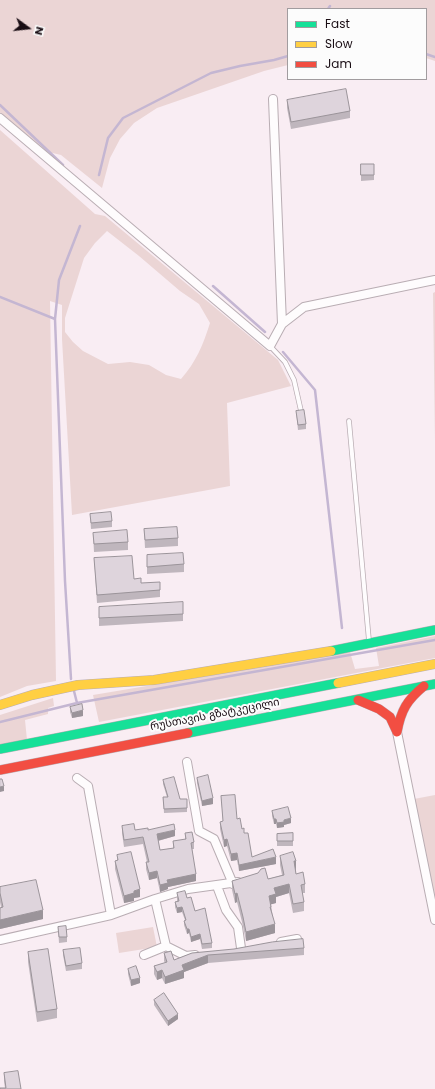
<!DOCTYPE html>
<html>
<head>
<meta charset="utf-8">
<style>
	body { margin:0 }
	#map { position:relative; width:435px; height:1089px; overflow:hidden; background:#f9edf3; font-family:Poppins,sans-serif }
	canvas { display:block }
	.legend { position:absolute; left:287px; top:8px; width:140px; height:72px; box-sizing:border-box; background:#fcfcfc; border:1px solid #a19c9f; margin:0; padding:5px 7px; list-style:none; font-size:12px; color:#190d14 }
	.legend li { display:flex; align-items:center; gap:8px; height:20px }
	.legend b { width:20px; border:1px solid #a19c9f }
	.north { position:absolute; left:8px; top:8px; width:40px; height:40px; -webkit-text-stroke:3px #fcfcfc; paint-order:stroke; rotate:105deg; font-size:11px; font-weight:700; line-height:16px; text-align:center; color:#190d14 }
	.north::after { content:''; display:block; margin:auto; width:14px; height:18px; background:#190d14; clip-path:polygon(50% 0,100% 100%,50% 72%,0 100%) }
</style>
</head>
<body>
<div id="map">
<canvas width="435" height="1089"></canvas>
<ul class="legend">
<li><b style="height:5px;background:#16e098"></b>Fast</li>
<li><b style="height:5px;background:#ffcf43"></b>Slow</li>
<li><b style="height:5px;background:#f24e42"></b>Jam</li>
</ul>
<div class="north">N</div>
</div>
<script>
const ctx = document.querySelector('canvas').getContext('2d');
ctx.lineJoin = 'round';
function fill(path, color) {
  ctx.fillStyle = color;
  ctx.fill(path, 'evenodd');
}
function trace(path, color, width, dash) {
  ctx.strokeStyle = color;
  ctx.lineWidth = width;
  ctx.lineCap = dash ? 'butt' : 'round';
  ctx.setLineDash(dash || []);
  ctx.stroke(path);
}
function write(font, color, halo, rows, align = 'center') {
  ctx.font = font + ' Poppins,"Noto Sans Georgian",sans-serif';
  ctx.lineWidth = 4;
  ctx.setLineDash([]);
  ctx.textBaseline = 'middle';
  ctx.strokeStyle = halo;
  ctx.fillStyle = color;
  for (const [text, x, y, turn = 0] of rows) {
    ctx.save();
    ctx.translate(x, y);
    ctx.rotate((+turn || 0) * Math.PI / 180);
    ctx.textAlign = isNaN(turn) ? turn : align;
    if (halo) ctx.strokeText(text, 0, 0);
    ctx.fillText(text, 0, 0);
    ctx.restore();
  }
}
const green = new Path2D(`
	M0,0H435V61L426,58V9H288V65L264,71L157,108L134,123L120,139L110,158L102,188L61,155L44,151L0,113Z
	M0,130L95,214L105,216L278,360L291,386L227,403L230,486L72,515L62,339V305L50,301L56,681L27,686L0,697ZM107,231L139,256L180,291L199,304L210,323C203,345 196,362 181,379L166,375L149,365L130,362L108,364L83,351L73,342L65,332V318L84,258L95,243Z
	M435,292V441L433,293Z
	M435,636V658L99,722L93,695L350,652L355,669L379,666L376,648Z
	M53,698L54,706L48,708V714L25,720L27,740L0,745V715Z
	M435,795V906L414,799Z
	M153,927L157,947L119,953L116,933Z`);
const stream = new Path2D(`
	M328,9L330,6
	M426,54L435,57
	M0,105L63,165
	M99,175L108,138L123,118L211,73L240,66L274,60L288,56
	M213,286L265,332
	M0,297L55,319
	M283,352L315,390L342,628
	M71,679L65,581L55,319L59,280L80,226
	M74,691L77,703
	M0,722L77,703L435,640`);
const lane = new Path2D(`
	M270,346L285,362L294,380L301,411
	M349,421L369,641`);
const street = new Path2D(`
	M273,99L282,324
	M0,118L270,346L282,324L304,307L435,280
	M397,732L435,920
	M187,762L199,831L214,839L233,884
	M77,778L88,786L111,915
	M217,886L226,910L238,927L241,948
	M155,899L188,889L238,882
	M0,940L111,915L155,899L166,946L144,955
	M281,942L297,939
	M166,946L186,956L195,955`);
const fast = new Path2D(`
	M331,651L435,630
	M188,733L435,684
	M0,749L338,683`);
const slow = new Path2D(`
	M338,683L435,664
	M0,705L32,695L78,685L154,680L331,651`);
const jam = new Path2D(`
	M358,700L379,709L390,717L397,732C401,710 407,700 424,686
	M0,770L188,733`);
const wall = new Path2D(`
	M287,100L350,111V118L291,129L287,108Z
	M361,164H374V180L361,181Z
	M296,411L306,424V429L298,430Z
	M90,514L112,521V527L91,529Z
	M144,529L178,538V546L145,548Z
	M93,533L128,542V550L94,552Z
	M147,555L184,564V572L147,574Z
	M94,558L141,583L160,590V597L97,603Z
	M99,607L183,614V621L99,626Z
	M70,707L83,716L72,718L70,712Z
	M197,778L213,804L202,806L197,783Z
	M163,780L180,799H187V812L164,813L163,797H167L163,784Z
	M221,796L237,819L244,833L252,857L276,864L239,871L237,860L231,861L227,846L224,847L220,829V822L223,821Z
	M272,811L291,823L284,825V827L277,828L276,824H274L272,816Z
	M122,826L135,830H148L175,836L158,841L160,850L173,848V841L185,840V833L194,842V849H192L196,881L168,887V889L160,892L157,878L149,880L146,869V862H147L143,844L124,847L122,833Z
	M293,833V846H277V834Z
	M117,855L140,897L134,898V901L124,903L115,869V861L117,860Z
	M280,856L296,870V874L305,884V893H302L304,902V911L293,913L289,893L276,897V903L271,904L275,933L246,941L243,926L237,902L235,903L232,890V881L268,879L282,875L280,865Z
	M0,887L43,919L0,929V908L1,907L0,902Z
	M177,893L187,898L195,911L212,943V948L202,949L200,939L191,942L189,933L187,934L184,925V921L185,920L182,912L177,913L175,907V902L177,901Z
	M58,927L67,937V942L59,943Z
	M304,948V955L208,963L184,972V978L165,984L162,978L157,980L154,974V966L165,963L164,961V953L174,960L192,953Z
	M63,950L82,963V969L66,971L63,955Z
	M28,952L57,1009V1018L37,1022L28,962Z
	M128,969L140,983L131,986L128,974Z
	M154,1000L178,1019L168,1026L154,1005Z
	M4,1073L21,1089L5,1088L4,1081Z`);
const shadedWall = new Path2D(`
	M83,710V716L72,718V713Z
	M4,786V791L0,792V787Z
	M213,798V804L202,806V801Z
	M291,818V823L284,825V827L277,828V823L284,820Z
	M274,819H276V824H274Z
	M175,830V836L157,841V834Z
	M227,839V846L224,847V840Z
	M237,853V860L231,861V854Z
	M276,857V864L239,871V865Z
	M294,861H296V870H294Z
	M157,871V878L149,880V873Z
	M196,874V881L168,887V889L160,892V885L167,880Z
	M289,884V893L276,897V903L269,905V896L274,888Z
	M140,889V897L134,898V901L124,903V896L134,891Z
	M237,893V902L235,903V894Z
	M182,907V912L177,913V908Z
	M43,910V919L0,929V920Z
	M275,924V933L246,941V932Z
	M187,929H189V933L187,934Z
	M200,934V939L191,942V937Z
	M208,955V963L184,972V978L165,984V977L182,965Z
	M162,970V978L157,980V972Z
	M140,978V983L131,986V980Z
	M178,1014V1019L168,1026V1021Z`);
const building = new Path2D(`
	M346,89L350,111L291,122L287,100Z
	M361,164H374V175H361Z
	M304,410L306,424L298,425L296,411Z
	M111,512L112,521L91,523L90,514Z
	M177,527L178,538L145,540L144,529Z
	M127,530L128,542L94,544L93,533Z
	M183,553L184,564L147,567V555Z
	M132,556L134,579L141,578V583L160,582V590L97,595L94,558Z
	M183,602V614L99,618V607Z
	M82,704L83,710L72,713L70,707Z
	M208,775L213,798L202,801L197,778Z
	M174,777L180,799H187V808L164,809L163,797H168L163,780Z
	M0,779H2L4,786L0,787Z
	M235,795L237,819L240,818L242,829L244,828V833H248L252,857L273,849L276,857L239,865L237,853L231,854L227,839L224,840L220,822L223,821L221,796Z
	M288,807L291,818L284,820V822L277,823L276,819H274L272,811Z
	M134,824L135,830L148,828V830L174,824L175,830L157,834L160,850L174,848L173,841L186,839L185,833L192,832L194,842L191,843L196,874L167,880L168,883L160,885L157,871L149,873L146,862H149L143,837L124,840L122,826Z
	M293,833V841H277V834Z
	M131,852L140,889L134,891V893L124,896L115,861L118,860L117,855Z
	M293,852L296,861H294L296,874L303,872L305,884L301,885L304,902L293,904L289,884L274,888L276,894L269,896L271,907H270L275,924L246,932L243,917L237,893L235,894L232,881L258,873L261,869L265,868L268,879L284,875L280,856Z
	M36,880L43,910L0,920V908L3,907L0,893V887Z
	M185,891L187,898L191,897L195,911L205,908L212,943L202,944L200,934L191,937L189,929H187L184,921L186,920L182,907L177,908L175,902L179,901L177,893Z
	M66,926L67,937H59L58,927Z
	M303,939L304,948L208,955L182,965L184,970L165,977L162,970L157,972L154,966L167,962L164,953L171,951L174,960L192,953L234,949L272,942Z
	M80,948L82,963L66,966L63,950Z
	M48,949L57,1009L37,1012L28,952Z
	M136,966L140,978L131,980L128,969Z
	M164,993L178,1014L168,1021L154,1000Z
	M18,1071L21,1089H0V1088H6L4,1073Z`);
const streetNames = [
	["რუსთავის გზატკეცილი",215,715,-11]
];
fill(green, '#ebd5d5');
trace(stream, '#c4b6d2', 2.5);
trace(lane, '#b9adb3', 5.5);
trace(street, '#b9adb3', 10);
trace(fast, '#b9adb3', 10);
trace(slow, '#b9adb3', 10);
trace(jam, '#b9adb3', 10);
trace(lane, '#fefcfd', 4);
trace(street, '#fefcfd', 8);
trace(fast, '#16e098', 9);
trace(slow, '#ffcf43', 9);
trace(jam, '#f24e42', 9);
fill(wall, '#bfb6bd');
fill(shadedWall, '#9b949a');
fill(building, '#ded4dc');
trace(building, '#9b949a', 1);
write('11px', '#190d14', '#fcfcfc', streetNames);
</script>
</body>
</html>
